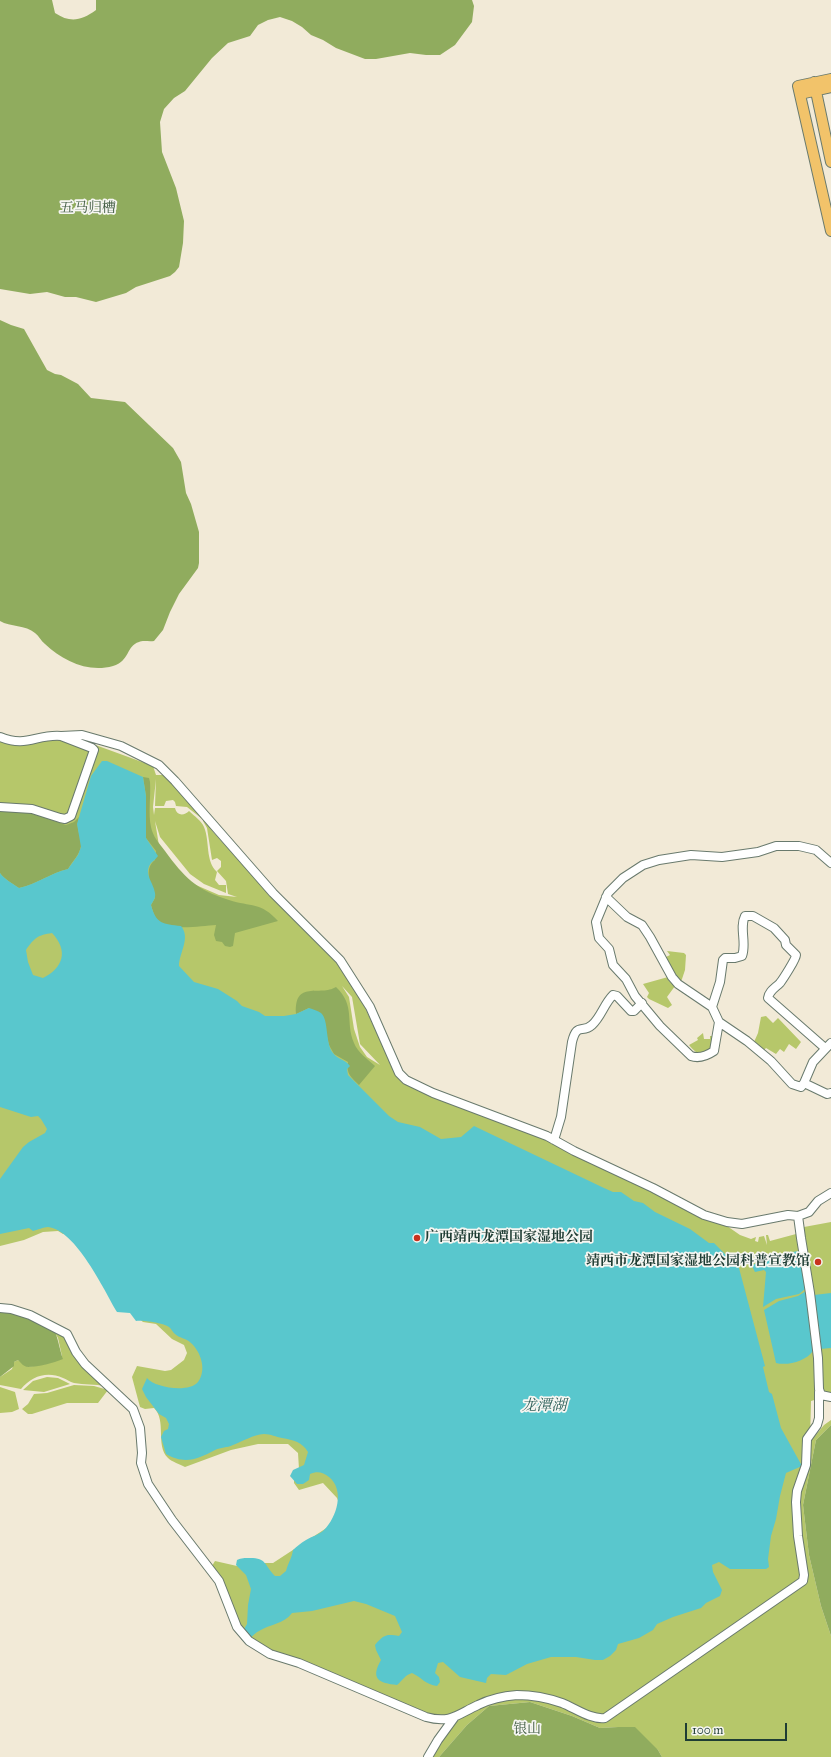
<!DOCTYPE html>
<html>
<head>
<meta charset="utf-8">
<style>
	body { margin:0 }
	#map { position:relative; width:831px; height:1757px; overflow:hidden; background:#f2ead7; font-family:"IM FELL Great Primer",serif }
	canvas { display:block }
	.scale { position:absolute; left:685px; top:1723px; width:102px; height:18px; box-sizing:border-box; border:2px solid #1f3d34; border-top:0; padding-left:5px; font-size:12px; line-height:14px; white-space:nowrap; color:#1f3d34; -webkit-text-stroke:3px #f6f6f2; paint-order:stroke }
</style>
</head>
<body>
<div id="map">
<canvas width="831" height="1757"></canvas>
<div class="scale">100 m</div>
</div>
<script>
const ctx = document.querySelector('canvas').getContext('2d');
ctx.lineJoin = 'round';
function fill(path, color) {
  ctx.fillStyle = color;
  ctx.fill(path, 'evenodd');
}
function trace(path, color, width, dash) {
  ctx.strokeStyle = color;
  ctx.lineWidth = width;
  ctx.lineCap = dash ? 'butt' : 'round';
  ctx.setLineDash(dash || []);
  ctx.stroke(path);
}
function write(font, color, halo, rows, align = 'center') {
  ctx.font = font + ' "IM FELL Great Primer","Noto Serif SC",serif';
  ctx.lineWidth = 3.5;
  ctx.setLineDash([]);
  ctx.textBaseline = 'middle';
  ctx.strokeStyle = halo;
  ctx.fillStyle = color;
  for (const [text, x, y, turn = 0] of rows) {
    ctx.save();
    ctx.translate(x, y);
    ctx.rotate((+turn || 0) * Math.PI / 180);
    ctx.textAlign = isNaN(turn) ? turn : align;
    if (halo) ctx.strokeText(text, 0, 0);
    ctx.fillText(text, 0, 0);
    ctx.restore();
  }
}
const green = new Path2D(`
	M0,737L62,739L90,743L153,766L156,775H165L202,816L201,818L187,807L176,806L175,802L173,800L166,801L164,806H155L156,779L153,807L154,815L155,808H175C177,816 184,816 189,811C195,817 201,820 204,827C210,841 205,861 217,872L215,880L219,885H226V893L204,884L190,874L160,837L155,821L161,858L189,882L219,895L237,897L228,894L226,881L217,871L221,867V861L217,858L212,860L207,828L203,821L204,819L214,833L279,904L338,964L362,1001L396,1074L560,1141L727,1226L740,1235L751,1239L756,1237L755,1241L758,1242L759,1237L764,1236L767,1245L766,1235H768L770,1241L796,1234L797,1236L799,1235L804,1227L831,1222V1395L811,1401L810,1442L824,1425L831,1420V1425L816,1440L803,1505L809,1555L821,1606L831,1636V1757H662L658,1750L618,1727L600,1728L572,1716L530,1702L489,1706L467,1725L439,1757H431L454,1721L441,1724L436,1723L261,1647L237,1627L212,1566L215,1561L237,1566L252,1563H273L328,1527L342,1511L337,1498L323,1483L299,1490L294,1483V1478L299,1469L298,1453L288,1444H258L231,1450L185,1467C180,1464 172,1462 168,1458C155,1445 167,1421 154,1408L145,1409L140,1407L132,1377L137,1366L165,1371L171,1370L184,1360L187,1353L184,1345L172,1339L156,1324L143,1322L130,1311L84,1236L63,1234L58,1231L43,1232L24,1240L0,1246ZM342,986L352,997L360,1044L380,1065L367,1057L360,1047L354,1029L349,997Z
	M667,951L684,953L686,955L685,970L681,982L664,958L670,955Z
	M668,977L669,981L675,986L667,997L672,1005L668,1008L649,999L647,997L649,993L643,984Z
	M766,1016L773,1023L778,1018L801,1042L796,1049L789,1044L784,1052L780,1049L776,1054L766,1048L762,1052L754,1042L758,1033L761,1017Z
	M703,1033L704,1039H710V1036H715L712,1049C700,1054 698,1056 689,1045L698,1040L697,1038Z
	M54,1331L66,1335L105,1386C95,1384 84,1385 74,1383C70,1382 66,1379 63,1378C47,1371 32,1376 21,1389L0,1385V1377L12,1369L14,1362L18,1360L28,1367L45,1364L62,1356L58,1338Z
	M47,1377L58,1378L70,1384L44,1392L23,1390L33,1381Z
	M74,1385L94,1386L108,1390L98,1403H67L32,1414H28L22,1409L28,1404L34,1394L47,1393Z
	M0,1387L15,1392L19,1409L12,1412L0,1413Z`);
const forest = new Path2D(`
	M0,0H52L55,13C70,23 81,21 96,10V0H472L474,6L472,22L455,45L440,55H426L410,53L376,59H365L336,48L323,40L311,35L302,27L292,21L280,17L268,20L258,25L250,36L228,43L212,58L185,91L174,98L164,109L160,122L162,152L176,188L184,221L183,243L179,267L175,272L170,276L136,287L126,293L96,302L76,297H65L47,292L30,294L0,289Z
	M0,320L11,325L24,329L47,370L55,374L61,375L78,384L91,398L125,402L173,448L181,462L186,493L191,504L199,532V563L198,568L179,594L170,612L163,630L154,641C149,642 143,640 139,642C126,646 130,661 113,666C88,673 63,661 45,644C41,641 39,636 35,633C26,625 10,627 0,621Z
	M143,777L149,778L150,782C151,797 148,813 151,827C153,837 159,843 165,851C184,877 196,890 229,900C251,907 261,902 278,921L235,933L233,946L230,947L225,946L222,942L216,941L214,935L216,925C202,926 176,930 162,924C155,920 153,912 151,905L155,898C151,886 143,869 155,860L156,851L146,838V796Z
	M0,811L30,813L66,825L74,822L79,817C75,830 82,835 81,846C80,854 72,862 68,869C51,873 37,884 19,888C13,884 4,879 0,873Z
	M336,987C356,1006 345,1022 354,1043C357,1052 369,1060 375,1066L359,1085C351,1077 346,1074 348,1062L334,1054L329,1045L327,1037L309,1008L296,1014C294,979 320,997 336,987Z
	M0,1309C10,1311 49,1324 55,1332C57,1335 61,1354 63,1359C53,1363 39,1367 28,1367C24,1367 21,1363 18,1360L14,1362V1366L0,1377Z
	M831,1425V1636L821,1606L809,1555L803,1505L816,1440Z
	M530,1702L572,1716L600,1728L618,1727H635L658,1750L662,1757H439L467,1725L489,1706Z`);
const water = new Path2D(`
	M102,761H107L143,777L146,796V838L158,856C156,859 153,861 151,863C143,874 154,883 155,893C156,898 153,901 151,905C156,924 163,924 181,926C191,938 179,953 179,966L194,982L218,989L237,1001L242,1006L259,1012L265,1016H284L296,1014L309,1008C313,1009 318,1011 321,1013C329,1020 325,1043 333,1053C337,1059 346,1060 350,1066L347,1069L348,1075L389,1116L398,1122L420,1127L441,1139L461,1137L474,1126L604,1188L613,1192H621L634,1201L643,1203L655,1212L690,1229L709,1243H714L739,1268L765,1366L763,1367L769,1392L772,1394L781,1428L802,1466L786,1473L780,1496L776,1519L771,1536L768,1559L769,1567L766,1569H730L719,1562L712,1565L713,1572L722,1590L720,1596L706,1603L701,1608L673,1617L657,1624L653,1630L639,1638L618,1644L616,1650L610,1656L603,1660H595L576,1657H551L527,1664L506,1675L491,1674L487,1678L486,1683L460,1677L443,1662L438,1663L435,1673L439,1677L440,1682L437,1686C426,1685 421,1677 412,1673C405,1675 403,1680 397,1685C379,1683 370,1679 381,1660L376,1650L375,1645C384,1634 387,1634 399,1636L402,1632L395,1616L366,1604L354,1601L312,1611L292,1613C284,1624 270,1624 259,1631C253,1634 250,1640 244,1642L241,1639V1634L247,1624L248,1605L251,1589L246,1575L236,1565L237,1560C242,1558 244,1558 250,1558C267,1558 264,1565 275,1576H280L286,1571C288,1563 292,1558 293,1550C297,1546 301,1543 306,1540C312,1536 319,1535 324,1530C337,1517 345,1490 329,1477C323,1472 317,1471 310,1474L309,1480L303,1484H297L290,1476L293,1470L304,1465L308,1452C302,1442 294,1440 282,1438C276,1437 271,1434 264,1434C253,1435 243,1441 233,1445C227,1448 221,1447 215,1450C198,1459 185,1465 166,1454L161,1437L164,1431L168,1429L169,1424L166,1418L159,1414L146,1397L142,1389L147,1378C155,1388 189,1393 198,1382C207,1370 201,1352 191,1343C186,1338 179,1338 175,1334C172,1332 172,1329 169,1327C164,1323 142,1320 136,1321L130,1313L117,1312C104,1290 76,1230 48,1227C44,1227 37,1230 33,1231L29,1228L0,1234V1179L23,1147L29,1142L45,1133L47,1129L41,1119L38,1116L31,1117L0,1107V873C4,879 13,884 19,888C37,884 51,873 68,869L78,855L81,847L77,824L91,776ZM52,933C69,951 63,968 43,978L33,975L28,962L26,950C34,938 38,935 52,933Z
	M799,1251L805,1289L799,1294L776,1299L763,1307L766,1272L764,1270L755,1272L752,1266L763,1258L784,1254L785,1257L792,1255V1252Z
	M806,1291L813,1351C806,1361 788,1366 776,1363L764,1310L779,1301L798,1296Z
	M831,1293V1348L820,1349L814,1295Z`);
const minor = new Path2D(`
	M0,737C27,748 36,734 61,736
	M0,807L32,809L60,818L65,819L71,816L94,750L92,748L61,736L82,735L121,746L159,765L175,781L273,893L340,960L370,1007L399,1073L406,1080L433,1093L547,1136L574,1151L653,1188L704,1215L727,1222L742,1224L788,1215L798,1216
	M606,897L627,917L642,925L650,937L672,977L678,984L712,1007
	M719,1022L714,1051C708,1055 699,1059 691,1056L660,1026L635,996L626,979L613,965L609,949L599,938L596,922L608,893L623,878L643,865L659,860L691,855L722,857L758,852L776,846H799L816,850L831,863
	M825,1048L768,998C769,991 775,988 780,983C783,979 796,959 796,955L786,945L785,940L774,928L753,916H745C739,928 747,943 742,956L735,958H725L723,960L720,982L712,1007L719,1022L747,1041L771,1061L792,1084L801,1087L804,1083L827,1094L831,1093
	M804,1083L813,1062L831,1043
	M554,1140L561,1117L572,1042C577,1022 582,1034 592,1025C601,1017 604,1004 613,995L617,996L631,1011H634L642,1003
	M831,1193L818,1201L809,1212L798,1216L801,1238L810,1293L818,1358L819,1389L821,1395L831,1397
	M0,1308L11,1309L30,1315L67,1334L76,1352L85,1364L133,1409L140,1428L142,1453L141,1463L148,1484L172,1520L219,1581L237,1627L249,1641L270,1654L299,1663L426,1717C451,1724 458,1714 478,1705C490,1699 503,1696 517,1695C532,1695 548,1698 562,1703C575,1708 591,1720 605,1718L803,1581L804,1575L798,1536L796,1502L797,1491L806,1465L807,1439L817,1425L819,1418V1392
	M428,1757L438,1740L454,1718`);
const major = new Path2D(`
	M831,79L798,86L831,231
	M814,82L831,162
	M800,94L831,87`);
const markers = [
	[417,1238,4,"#c8321e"],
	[818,1262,4,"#c8321e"]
];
const parkNames = [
	["五马归槽",88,209],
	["银山",527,1730]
];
const poiNames = [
	["广西靖西龙潭国家湿地公园",425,1238],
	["靖西市龙潭国家湿地公园科普宣教馆",810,1262,"right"]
];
const waterNames = [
	["龙潭湖",544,1406]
];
fill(green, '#b6c76a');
fill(forest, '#90ac5e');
fill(water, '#59c7cd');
trace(minor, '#697a6d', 10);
trace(major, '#697a6d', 12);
trace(minor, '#fff', 8);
trace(major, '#f2c36a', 10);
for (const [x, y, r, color] of markers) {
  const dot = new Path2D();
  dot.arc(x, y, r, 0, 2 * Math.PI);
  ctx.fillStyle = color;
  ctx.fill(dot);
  trace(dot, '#f6f6f2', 1.5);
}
write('14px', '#3d593f', '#f6f6f2', parkNames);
write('bold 14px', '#1f3d34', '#f6f6f2', poiNames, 'left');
write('italic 15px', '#2e605a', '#f6f6f2', waterNames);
</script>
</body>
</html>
